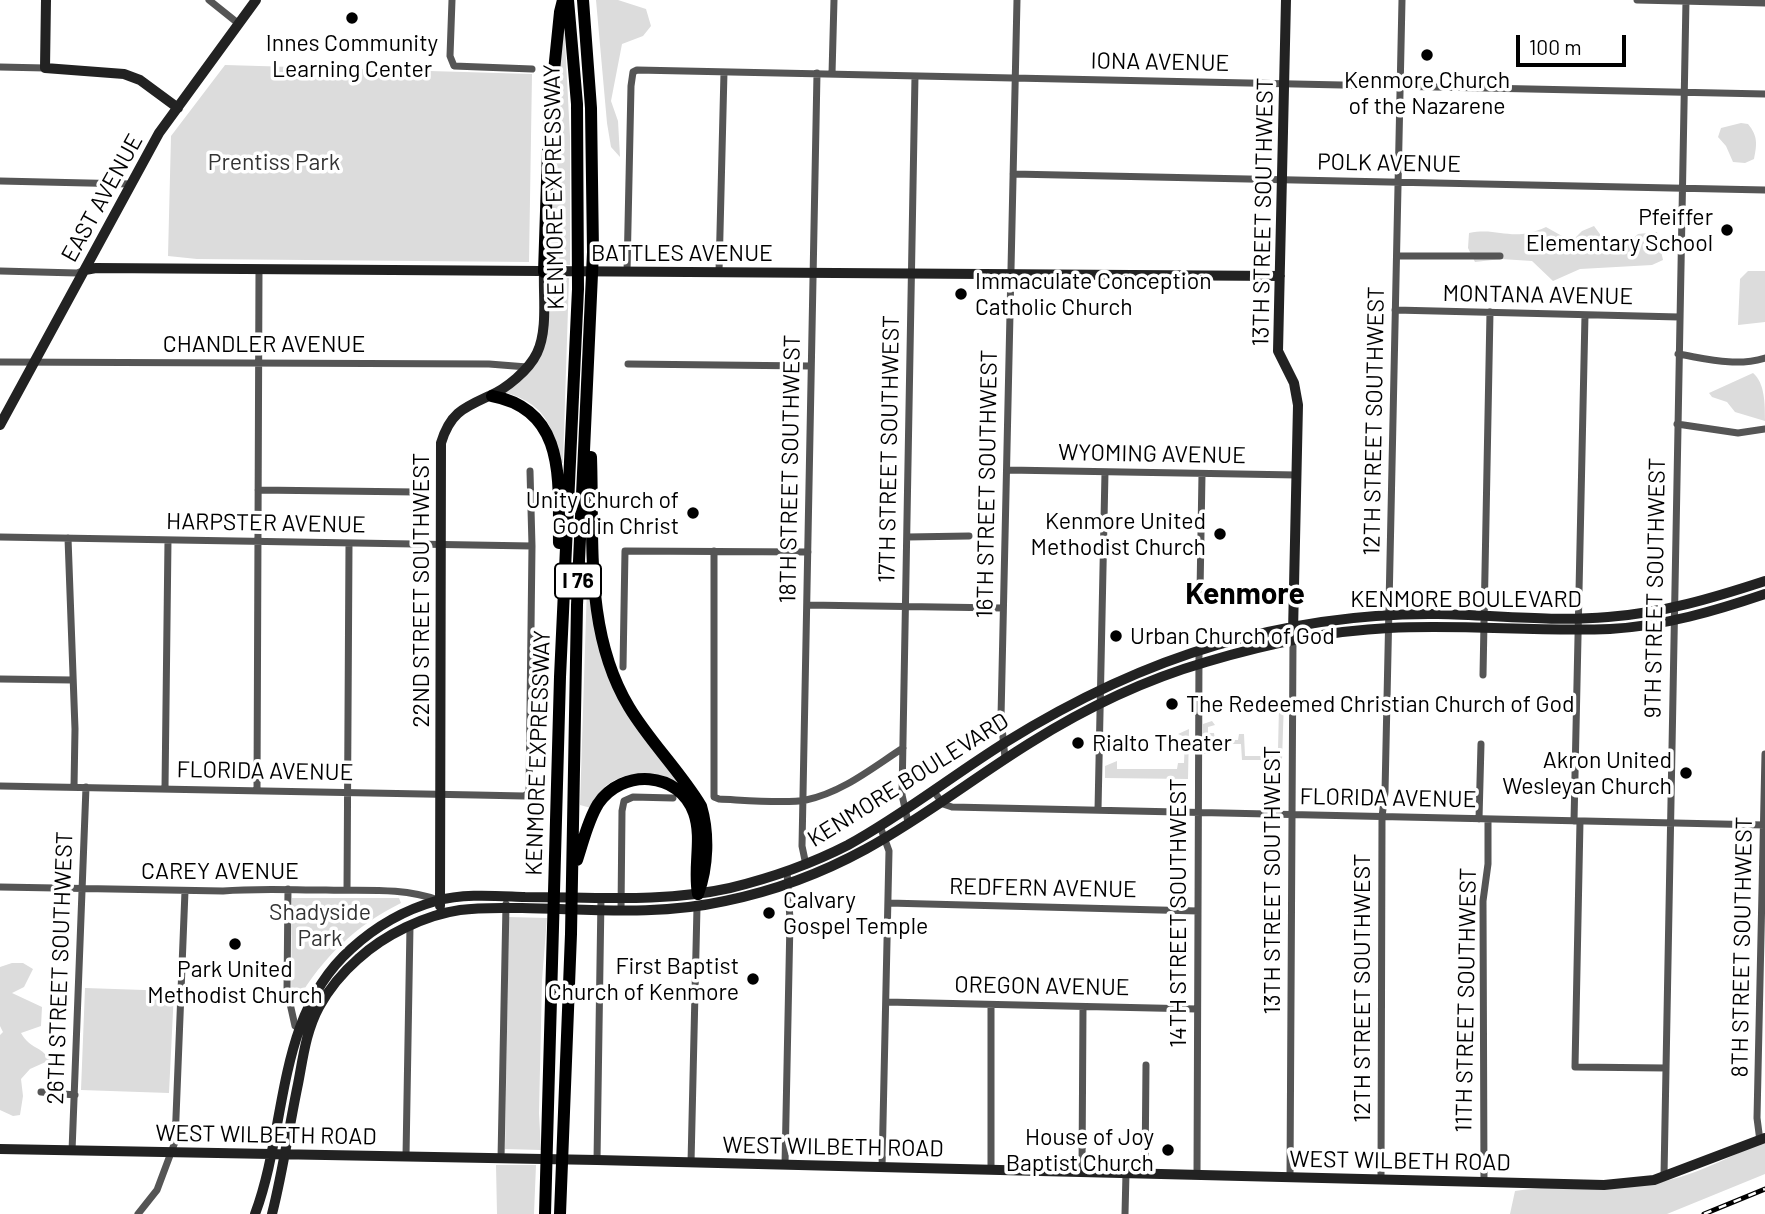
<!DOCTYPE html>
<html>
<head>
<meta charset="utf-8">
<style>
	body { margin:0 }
	#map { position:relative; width:1765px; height:1214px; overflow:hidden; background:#fff; font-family:Barlow,sans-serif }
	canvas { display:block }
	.scale { position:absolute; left:1516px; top:35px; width:110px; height:32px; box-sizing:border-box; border:4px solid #000; border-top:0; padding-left:9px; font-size:21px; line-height:24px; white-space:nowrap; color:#000; -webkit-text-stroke:5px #fff; paint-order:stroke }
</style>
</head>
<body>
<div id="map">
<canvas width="1765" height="1214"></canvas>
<div class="scale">100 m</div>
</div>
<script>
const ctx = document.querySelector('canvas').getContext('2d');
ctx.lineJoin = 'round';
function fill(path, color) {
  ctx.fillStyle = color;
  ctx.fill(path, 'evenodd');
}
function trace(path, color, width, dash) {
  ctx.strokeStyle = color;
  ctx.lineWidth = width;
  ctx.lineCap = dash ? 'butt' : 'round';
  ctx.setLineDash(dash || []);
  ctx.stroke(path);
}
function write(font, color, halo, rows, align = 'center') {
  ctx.font = font + ' Barlow,sans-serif';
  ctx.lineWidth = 7;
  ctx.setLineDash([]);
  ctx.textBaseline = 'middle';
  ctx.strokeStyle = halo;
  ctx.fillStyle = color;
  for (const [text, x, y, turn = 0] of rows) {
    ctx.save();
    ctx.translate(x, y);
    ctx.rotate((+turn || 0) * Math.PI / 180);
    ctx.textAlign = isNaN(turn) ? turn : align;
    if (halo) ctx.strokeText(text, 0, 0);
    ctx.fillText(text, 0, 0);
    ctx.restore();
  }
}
const green = new Path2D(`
	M596,0H618L646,9L651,26L643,36L622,44L611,101L618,121L620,157L611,147L607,123Z
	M564,21L570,137V265L551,264L549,255L551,136Z
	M225,65L532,74L529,262L197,259L168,256L171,136Z
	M1741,123L1748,124C1758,136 1757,144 1754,159L1745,163L1733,162L1726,146L1718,137L1721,128Z
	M1594,226L1605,241L1625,246L1638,234L1657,232L1663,260L1652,265L1580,269L1553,281L1532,261L1501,259L1475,262L1468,248L1469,233C1500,227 1512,243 1546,227L1562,236L1575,238L1582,231Z
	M1748,271H1765V322L1738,325L1740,279Z
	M552,278H569L563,463L559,462C554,424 542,402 503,392C554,357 546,342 550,285Z
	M1753,373C1765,383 1765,404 1765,421L1735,412L1727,402L1712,397L1709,393Z
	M587,585H591L602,660L685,788C660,773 631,767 607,785C600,790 596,800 591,808L580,805Z
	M1284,701L1282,760H1242L1241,744H1213L1212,754H1203V724L1212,721L1215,725L1208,727V733H1214L1215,740H1238L1239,734H1244L1245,756H1271L1272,750L1278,749L1279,707L1273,704Z
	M1189,729L1188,779L1105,778V766L1117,761V769H1177L1178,763H1184L1185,737L1178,734Z
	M292,898H399L401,903C355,926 323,957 297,1001L291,999Z
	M509,917L547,918L542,980L539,1113L541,1150L505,1149Z
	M12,963H23L33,969L24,987L12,993L42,1007L41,1026L21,1033C31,1050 40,1045 50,1060L30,1069L21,1079L23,1096L20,1115L13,1116L0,1110V1035L3,1032L0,1026V967Z
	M85,988L174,991L169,1093L81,1090Z
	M1765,1141V1174L1667,1214H1510L1515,1191C1563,1183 1612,1191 1660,1182C1697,1175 1730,1156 1765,1141Z
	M496,1165H536L534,1214H497Z`);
const street = new Path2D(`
	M209,0L239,24
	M452,0L450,56L454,66L532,69
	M1637,0L1765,3
	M0,67L45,68
	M832,74L834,0
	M1013,174L1765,190
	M0,181L131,184
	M1397,256H1500
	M0,271L77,273L85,270
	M627,272L631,86L633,72L637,70L1765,94
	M719,272L724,72
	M1395,310L1679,317
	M1678,354C1708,359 1735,367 1765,358
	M0,362L489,364L527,367
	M628,364L810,366
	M1677,424L1738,433L1765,429
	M1007,470L1297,475
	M258,490L416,492
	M0,537L532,546
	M907,537L969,536
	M68,538L75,729L74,787
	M714,551V797L719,799C742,800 786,804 806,800C843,792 872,768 903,748
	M1200,592L1202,474
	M807,605L1003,608
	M623,667L625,551L808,552
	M1483,675L1490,312
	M0,679L72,680
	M1005,758L1001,717L1017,0
	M0,786L476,795L524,796L529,793L532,546L530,471
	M165,788L168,540
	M257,790L259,270
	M933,790L943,804L952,807L1765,825
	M1098,810L1105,472
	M1479,819L1481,744
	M1574,821L1585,315
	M1580,821L1575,1067L1666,1068
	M908,822L902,795L915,76
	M880,826L889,851L882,1168
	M806,865L802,846L817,73
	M0,887L223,891C257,888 292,890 326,890C363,891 402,887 438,900
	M288,889L287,990L295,1026L302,1031
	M347,890L349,544
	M888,903L1198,911
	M621,911L622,811L624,801L633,797L673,798
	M886,1002L1197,1009
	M41,1092L75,1095
	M1760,1141L1757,1118L1765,754
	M72,1151L86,787
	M406,1156L410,926
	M501,1159L506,904
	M597,1160L601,898
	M691,1163L697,907
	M785,1165L790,920L787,871
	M991,1170V1005
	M1082,1172L1083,1007
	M1145,1174L1146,1065
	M1197,1175L1199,651
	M1664,1176L1686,0
	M1290,1177L1293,639
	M1381,1179L1382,817L1385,792L1402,0
	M1484,1182L1483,901L1488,864V819
	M138,1214L157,1190L175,1142L185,891
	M1125,1214L1126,1173`);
const secondary = new Path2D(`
	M46,0L45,68L124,74L140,80L178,108
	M1286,0L1278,351L1294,383L1298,405L1293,632
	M85,270L96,268L1280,276
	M0,425L159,133L256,0
	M440,906L441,443C450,413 463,408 489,396C506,389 529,370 537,353C548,330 543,296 544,272
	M0,1149L597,1160L1604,1185L1654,1180L1765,1138
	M255,1214C288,1126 275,1017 351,949C375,927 404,910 436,901C465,893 496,896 525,897C594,897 663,903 730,888C771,878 811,864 848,845C903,815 953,775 1006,742C1072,701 1142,667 1217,645C1289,624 1363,613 1438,614C1494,615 1552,622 1608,617C1663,613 1713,598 1765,581
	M272,1214C283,1171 289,1127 298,1084C303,1058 306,1031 319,1007C329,989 342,973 358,959C384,935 425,915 460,910C481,907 502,908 522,908C590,909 658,916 725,901C774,891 822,873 866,849C923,818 975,777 1030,743C1084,709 1144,680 1206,662C1266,644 1326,631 1389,628C1462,624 1536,632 1610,629C1664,626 1715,611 1765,594`);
const highway = new Path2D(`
	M544,272L549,120L560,12L563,0
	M492,396C568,410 558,484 559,543
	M591,457C594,541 584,632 629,707C650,742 680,771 701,806C709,833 708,867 698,894
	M577,860C583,842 588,820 598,804C622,768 679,771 694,813C703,838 693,867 698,894
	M545,1214L560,677L578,289L577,104L568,0
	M560,1214L571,934L577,605L593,252L591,108L583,0`);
const rail = new Path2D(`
	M1704,1214L1765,1189`);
const markers = [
	[352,18,7,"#000"],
	[1427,55,7,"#000"],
	[1727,230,7,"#000"],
	[961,294,7,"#000"],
	[693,513,7,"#000"],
	[1220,534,7,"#000"],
	[1116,636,7,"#000"],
	[1172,704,7,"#000"],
	[1078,743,7,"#000"],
	[1686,773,7,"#000"],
	[769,913,7,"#000"],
	[235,944,7,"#000"],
	[753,979,7,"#000"],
	[1168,1150,7,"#000"]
];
const shields = [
	[578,581,46]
];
const shieldNames = [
	["I 76",578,581]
];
const poiNames = [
	["Innes Community",352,43,"center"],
	["Learning Center",352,69,"center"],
	["Kenmore Church",1427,80,"center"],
	["of the Nazarene",1427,106,"center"],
	["Pfeiffer",1713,217],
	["Elementary School",1713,243],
	["Immaculate Conception",975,281,"left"],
	["Catholic Church",975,307,"left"],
	["Unity Church of",679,500],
	["God in Christ",679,526],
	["Kenmore United",1206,521],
	["Methodist Church",1206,547],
	["Urban Church of God",1130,636,"left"],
	["The Redeemed Christian Church of God",1186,704,"left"],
	["Rialto Theater",1092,743,"left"],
	["Akron United",1672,760],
	["Wesleyan Church",1672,786],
	["Calvary",783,900,"left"],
	["Gospel Temple",783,926,"left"],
	["First Baptist",739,966],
	["Church of Kenmore",739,992],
	["Park United",235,969,"center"],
	["Methodist Church",235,995,"center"],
	["House of Joy",1154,1137],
	["Baptist Church",1154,1163]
];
const streetNames = [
	["IONA AVENUE",1160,62,1],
	["POLK AVENUE",1389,163,1],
	["KENMORE EXPRESSWAY",554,187,-91],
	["EAST AVENUE",102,198,-61],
	["13TH STREET SOUTHWEST",1263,212,-89],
	["BATTLES AVENUE",682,253],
	["MONTANA AVENUE",1538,295,1],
	["CHANDLER AVENUE",264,344],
	["12TH STREET SOUTHWEST",1374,421,-89],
	["17TH STREET SOUTHWEST",889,449,-89],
	["WYOMING AVENUE",1152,454,1],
	["18TH STREET SOUTHWEST",790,469,-89],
	["16TH STREET SOUTHWEST",987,484,-89],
	["HARPSTER AVENUE",266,523,1],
	["9TH STREET SOUTHWEST",1655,588,-89],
	["22ND STREET SOUTHWEST",421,590,-90],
	["KENMORE BOULEVARD",1466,599],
	["KENMORE EXPRESSWAY",538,753,-88],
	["FLORIDA AVENUE",265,771,1],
	["KENMORE BOULEVARD",908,780,-32],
	["FLORIDA AVENUE",1388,798,1],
	["CAREY AVENUE",220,871],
	["13TH STREET SOUTHWEST",1272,880,-90],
	["REDFERN AVENUE",1043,888,1],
	["14TH STREET SOUTHWEST",1178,913,-90],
	["8TH STREET SOUTHWEST",1742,947,-89],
	["26TH STREET SOUTHWEST",60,968,-88],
	["OREGON AVENUE",1042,986,1],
	["12TH STREET SOUTHWEST",1362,988,-90],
	["11TH STREET SOUTHWEST",1466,1000,-89],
	["WEST WILBETH ROAD",266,1135,1],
	["WEST WILBETH ROAD",833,1147,1],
	["WEST WILBETH ROAD",1400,1161,1]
];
const parkNames = [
	["Prentiss Park",274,162],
	["Shadyside",320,912],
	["Park",320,938]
];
const districtNames = [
	["Kenmore",1245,594]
];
fill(green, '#dcdcdc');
trace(street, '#555', 7);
trace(secondary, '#222', 10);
trace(highway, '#000', 12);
trace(rail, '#000', 5);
trace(rail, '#fff', 2.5, [8]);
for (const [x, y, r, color] of markers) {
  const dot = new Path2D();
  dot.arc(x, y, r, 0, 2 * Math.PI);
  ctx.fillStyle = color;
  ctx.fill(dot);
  trace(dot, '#fff', 2.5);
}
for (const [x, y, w] of shields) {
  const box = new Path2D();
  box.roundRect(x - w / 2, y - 17.5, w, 35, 5);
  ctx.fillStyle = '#fff';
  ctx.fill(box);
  trace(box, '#000', 2);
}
write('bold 21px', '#000', null, shieldNames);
write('23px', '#000', '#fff', poiNames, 'right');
write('23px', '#000', '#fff', streetNames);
write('23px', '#333', '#fff', parkNames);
write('bold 30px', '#000', '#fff', districtNames);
</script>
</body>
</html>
